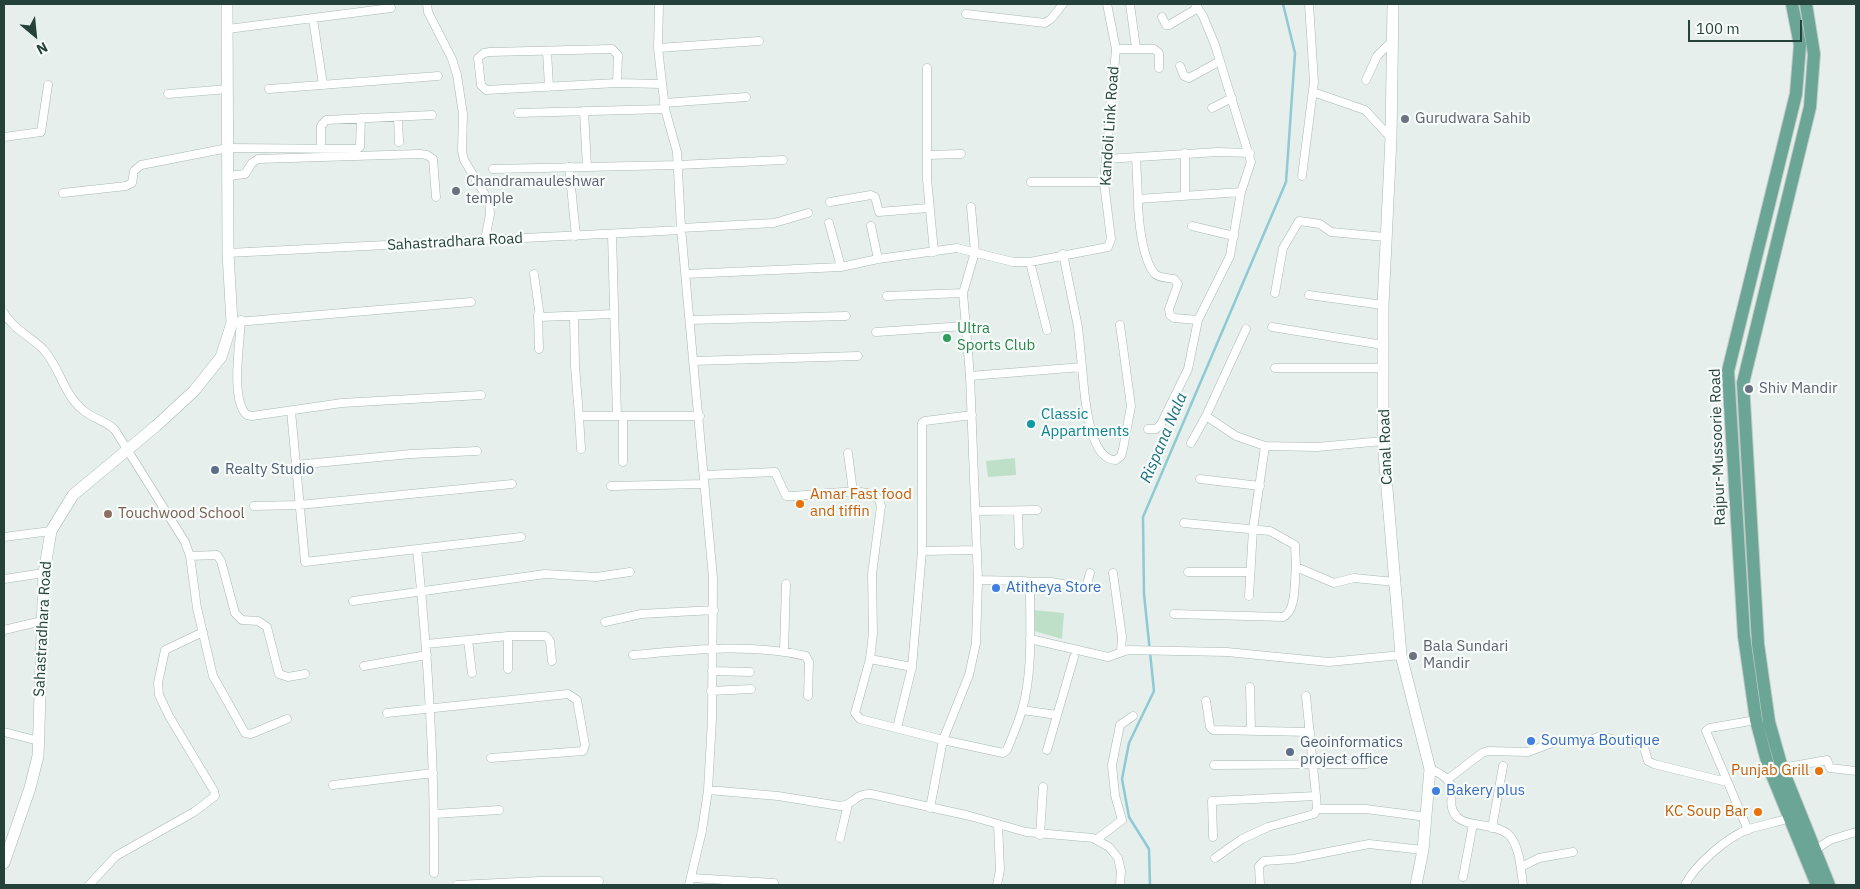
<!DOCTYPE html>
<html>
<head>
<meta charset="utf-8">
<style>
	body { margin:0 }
	#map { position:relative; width:1860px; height:889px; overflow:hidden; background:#e6efeb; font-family:"IBM Plex Sans",sans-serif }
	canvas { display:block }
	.frame { position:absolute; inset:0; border:5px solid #24423a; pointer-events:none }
	.north { position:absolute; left:10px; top:10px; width:50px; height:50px; -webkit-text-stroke:4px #f7fbf9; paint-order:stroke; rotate:152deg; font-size:14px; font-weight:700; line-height:20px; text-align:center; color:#24423a }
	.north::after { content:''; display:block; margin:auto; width:18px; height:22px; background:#24423a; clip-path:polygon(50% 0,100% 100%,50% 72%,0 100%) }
	.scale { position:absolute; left:1688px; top:20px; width:114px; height:22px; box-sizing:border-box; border:2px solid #24423a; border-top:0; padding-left:6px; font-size:15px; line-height:18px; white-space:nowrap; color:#24423a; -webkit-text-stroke:4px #f7fbf9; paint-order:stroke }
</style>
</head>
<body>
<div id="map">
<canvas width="1860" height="889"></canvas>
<div class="frame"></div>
<div class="north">N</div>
<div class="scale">100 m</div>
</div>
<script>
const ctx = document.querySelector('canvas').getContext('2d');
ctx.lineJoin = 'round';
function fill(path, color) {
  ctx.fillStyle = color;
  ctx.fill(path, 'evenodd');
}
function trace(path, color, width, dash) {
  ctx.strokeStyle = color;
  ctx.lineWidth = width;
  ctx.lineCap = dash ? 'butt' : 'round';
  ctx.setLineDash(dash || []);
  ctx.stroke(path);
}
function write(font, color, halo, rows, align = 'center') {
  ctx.font = font + ' "IBM Plex Sans",sans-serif';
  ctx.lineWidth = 4.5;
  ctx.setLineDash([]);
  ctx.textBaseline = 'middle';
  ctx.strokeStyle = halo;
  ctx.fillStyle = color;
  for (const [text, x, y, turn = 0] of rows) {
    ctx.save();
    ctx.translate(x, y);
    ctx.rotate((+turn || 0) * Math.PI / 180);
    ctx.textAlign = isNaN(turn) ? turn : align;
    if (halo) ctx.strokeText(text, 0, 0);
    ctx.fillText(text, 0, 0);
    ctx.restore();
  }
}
const green = new Path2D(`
	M1015,458L1016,475L988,477L986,461Z
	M1032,610L1064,613L1062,639L1031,630Z`);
const stream = new Path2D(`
	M1150,885L1149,849L1129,817L1122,779L1129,743L1154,691L1144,594L1143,517L1286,182L1295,53L1283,4`);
const street = new Path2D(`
	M427,4L428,12L452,59L457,75L463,114L462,151L464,160L489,201L490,214L485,240
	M659,4L658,48L665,109L677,152L681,228L713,578L712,719L708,790L702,831L689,885
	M1130,4L1136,48
	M966,14L1045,23L1051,19L1063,4
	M1162,17L1166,25H1169L1198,8
	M313,19L323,85
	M228,29L391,8
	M658,48L759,41
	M1116,49H1154L1159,53V68
	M547,51L549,87
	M1180,66L1184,76L1189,78L1220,61
	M927,68V179L934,252
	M1366,80L1377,56L1393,40
	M617,83L618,55L612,49L490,52L484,53L478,58L481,85L486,90L617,83L662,84
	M269,89L438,76
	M1313,92L1365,110L1391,138
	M168,94L228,89
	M664,103L746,97
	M1212,108L1232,98
	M584,111L587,167
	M518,113L665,109
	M398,117L399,142
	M4,137L41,132L48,85
	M321,148V126L326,120L432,115
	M1185,153V194
	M927,155L961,154
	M1136,157L1138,199L1241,192
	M1106,159L1218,152L1250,153
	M569,167L576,236
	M493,169L678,165L783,160
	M228,176L245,174L252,163L258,159L420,154L427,155L433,159L436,197
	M1302,176L1314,82L1309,4
	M1031,182H1104
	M63,193L126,186L132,183L134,171L141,165L228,148L357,149L360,147L361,118
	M1138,199C1138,217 1142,260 1155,274C1159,278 1169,278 1174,279L1178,284L1169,309L1170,315L1174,318L1198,320
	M830,202L871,195L875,197L879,212L928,208
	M971,207L975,252L963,293L970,376L978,580L976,643L969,675L943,740L1003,753L1007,750C1012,737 1018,724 1022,710C1033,673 1030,626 1030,588L1025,581L978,580
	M829,223L841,267
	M871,226L878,259
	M1192,226L1234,236
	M681,228L774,223L808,213
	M612,234L617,416
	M228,253L682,230
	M1063,254L1078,327L1082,367
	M1030,262L1047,330
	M534,274L540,317L613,314
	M686,274L841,267L878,259L957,248L1013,262H1030L1108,247L1111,239L1104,182L1116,49L1107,4
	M1275,293L1283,248L1299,221L1320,224L1331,232L1385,237
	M1309,295L1383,305
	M887,296L963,293
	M4,313C14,330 30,336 43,349C60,367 63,394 83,410C93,419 105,420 115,430L185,542L190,556L197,608L213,676L245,733L251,734L287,719
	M538,315L539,349
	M574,316L575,366L579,416H700
	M241,320C240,342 230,401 247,415L252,416L342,403L481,395
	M690,320L846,316
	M237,322L471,302
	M1272,327L1383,345
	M876,332L965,326
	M693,361L858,356
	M1275,368H1384
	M970,376L1082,367C1084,386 1087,461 1116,460L1121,456L1123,449L1131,406L1120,325
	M291,411L305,562L521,537
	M972,415L925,421L922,423V551L976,550
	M579,416L581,449
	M1206,416L1236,436L1265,446
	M1148,429H1156L1161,424L1188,369L1198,320L1230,256L1241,192L1251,162L1215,45L1203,16L1195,4
	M1191,443L1206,416L1246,329
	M848,453L853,492
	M623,462V417
	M295,465L411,454L477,451
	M705,475L775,472L786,496C806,497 861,486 876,496C879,499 880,502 881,506L872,574L873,633L870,659L855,713L860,719L943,740L930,808
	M1200,479L1260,486
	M611,486L704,484
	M254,506L299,505L512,484
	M975,511L1037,510
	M1018,511L1019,545
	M1184,523L1270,531L1295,545L1296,567
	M4,537L51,531
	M417,549C428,656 435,765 434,873
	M190,556L217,555L221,561L235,613L242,620L258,621L267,627L279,674L288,677L305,674
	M1188,572H1250
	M1113,573L1122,637L1121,652
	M4,579L44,573
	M1027,582H1051L1086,588L1090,573
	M1249,596L1253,529L1265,446L1317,447L1383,441
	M353,601L545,574L596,577L630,572
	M1174,614L1283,617C1297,611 1294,581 1296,567L1334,583L1354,578L1395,582
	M605,622L641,614L714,610
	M4,630L42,621
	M508,636V669
	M1030,639L1108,657L1128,650L1227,652L1329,662L1401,655
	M468,640L472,673
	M426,644L508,636H546L550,641L552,661
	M784,651L786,584
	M633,655C690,650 749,643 806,656L809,662L808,696
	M870,659L912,667
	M364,666L427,655
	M712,671L750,672
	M1250,687L1251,729
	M711,691L751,689
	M1306,696L1316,796
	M1206,701L1210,727L1213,730L1310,732
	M1022,710L1057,715
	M387,713L568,694L577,700L585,745L583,751L491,758
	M897,728L912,667L922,551
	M4,732L39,741
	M1047,750L1074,657
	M1214,765L1366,764
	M1782,768L1827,760L1830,768L1856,771
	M1430,769C1468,784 1441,800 1457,817C1462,822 1469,823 1475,824C1486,826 1499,827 1508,834C1520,845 1521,871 1523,885
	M1448,779L1482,753L1488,751L1528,752L1560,740H1590L1601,736L1628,743L1643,744L1648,761L1654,764L1727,782
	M333,785L433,773
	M708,790L778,796L840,806C853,806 855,793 871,794L970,816L1026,832L1093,838L1109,847L1118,858L1121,871L1120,885
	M435,814L499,810
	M1492,828L1503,766
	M1748,830L1706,731L1710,728L1756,720
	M1040,835L1043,787
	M1213,837L1212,801L1316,796L1317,809
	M840,838L848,804
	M1097,839L1122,820L1115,795L1112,765L1120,725L1133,716
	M1815,850L1830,840L1856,832
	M1215,858L1242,839L1268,827L1314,814L1317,809H1366L1427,817
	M1521,867L1539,858L1573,852
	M1463,877L1473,824
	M692,878L774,883
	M89,885L116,856L194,812L215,796L214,791L169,716L159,695L158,683L165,650L203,632
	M457,885L540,881H599
	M997,885L1000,870L998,824
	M1260,885L1259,866L1264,861L1293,859L1369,844L1423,850
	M1685,885C1695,865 1727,837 1749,829C1762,825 1777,822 1790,818`);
const secondary = new Path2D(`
	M1393,4L1391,138L1383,305V441L1401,655L1430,769L1423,850L1416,885
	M4,863L30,788L38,756L44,573L51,531L73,495L156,426L194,391L221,357L232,323L228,253L227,4`);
const primary = new Path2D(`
	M1792,4L1800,45L1796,94L1728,371L1744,636L1756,720L1768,765L1817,885
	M1806,4L1814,54L1810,107L1743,383L1758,644L1769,722L1782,768L1829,885`);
const markers = [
	[1405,119,5,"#6b7280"],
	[456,191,5,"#6b7280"],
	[947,338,5,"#2e9e5b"],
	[1749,389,5,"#6b7280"],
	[1031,424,5,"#0f9aa8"],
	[215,470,5,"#5c6f8a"],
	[800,504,5,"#e8710a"],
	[108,514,5,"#8d6e63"],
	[996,588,5,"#3f7fe0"],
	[1413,656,5,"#6b7280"],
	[1531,741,5,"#3f7fe0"],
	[1290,752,5,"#5c6f8a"],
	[1819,771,5,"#e8710a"],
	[1436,791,5,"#3f7fe0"],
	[1758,812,5,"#e8710a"]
];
const worshipNames = [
	["Gurudwara Sahib",1415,119],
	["Chandramauleshwar",466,182],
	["temple",466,199],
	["Shiv Mandir",1759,389],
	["Bala Sundari",1423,647],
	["Mandir",1423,664]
];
const streetNames = [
	["Kandoli Link Road",1110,126,-86],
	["Sahastradhara Road",455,242,-3],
	["Canal Road",1386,447,-92],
	["Rajpur-Mussoorie Road",1718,447,-92],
	["Sahastradhara Road",43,629,-87]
];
const leisureNames = [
	["Ultra",957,329],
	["Sports Club",957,346]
];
const cultureNames = [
	["Classic",1041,415],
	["Appartments",1041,432]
];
const serviceNames = [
	["Realty Studio",225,470],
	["Geoinformatics",1300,743],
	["project office",1300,760]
];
const foodNames = [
	["Amar Fast food",810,495,"left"],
	["and tiffin",810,512,"left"],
	["Punjab Grill",1809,771],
	["KC Soup Bar",1748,812]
];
const educationNames = [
	["Touchwood School",118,514]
];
const shopNames = [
	["Atitheya Store",1006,588],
	["Soumya Boutique",1541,741],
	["Bakery plus",1446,791]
];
const waterNames = [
	["Rispana Nala",1164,438,-67]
];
fill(green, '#bfe0c8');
trace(stream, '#8ec9d4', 2.5);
trace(street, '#a8b8b2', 9);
trace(secondary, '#a4bbb3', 12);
trace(primary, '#c2cac8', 14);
trace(street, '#fff', 8);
trace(secondary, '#fff', 11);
trace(primary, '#6aa596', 12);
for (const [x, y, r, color] of markers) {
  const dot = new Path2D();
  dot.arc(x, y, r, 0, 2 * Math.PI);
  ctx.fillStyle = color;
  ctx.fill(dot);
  trace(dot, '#f7fbf9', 2);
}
write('15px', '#5b616d', '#f7fbf9', worshipNames, 'left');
write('15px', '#24423a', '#f7fbf9', streetNames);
write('15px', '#27864d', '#f7fbf9', leisureNames, 'left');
write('15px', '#0d838f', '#f7fbf9', cultureNames, 'left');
write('15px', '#4e5e75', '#f7fbf9', serviceNames, 'left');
write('15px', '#c56008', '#f7fbf9', foodNames, 'right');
write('15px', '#785e54', '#f7fbf9', educationNames, 'left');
write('15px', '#366cbe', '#f7fbf9', shopNames, 'left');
write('italic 16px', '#1c6f80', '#f7fbf9', waterNames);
</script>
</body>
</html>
